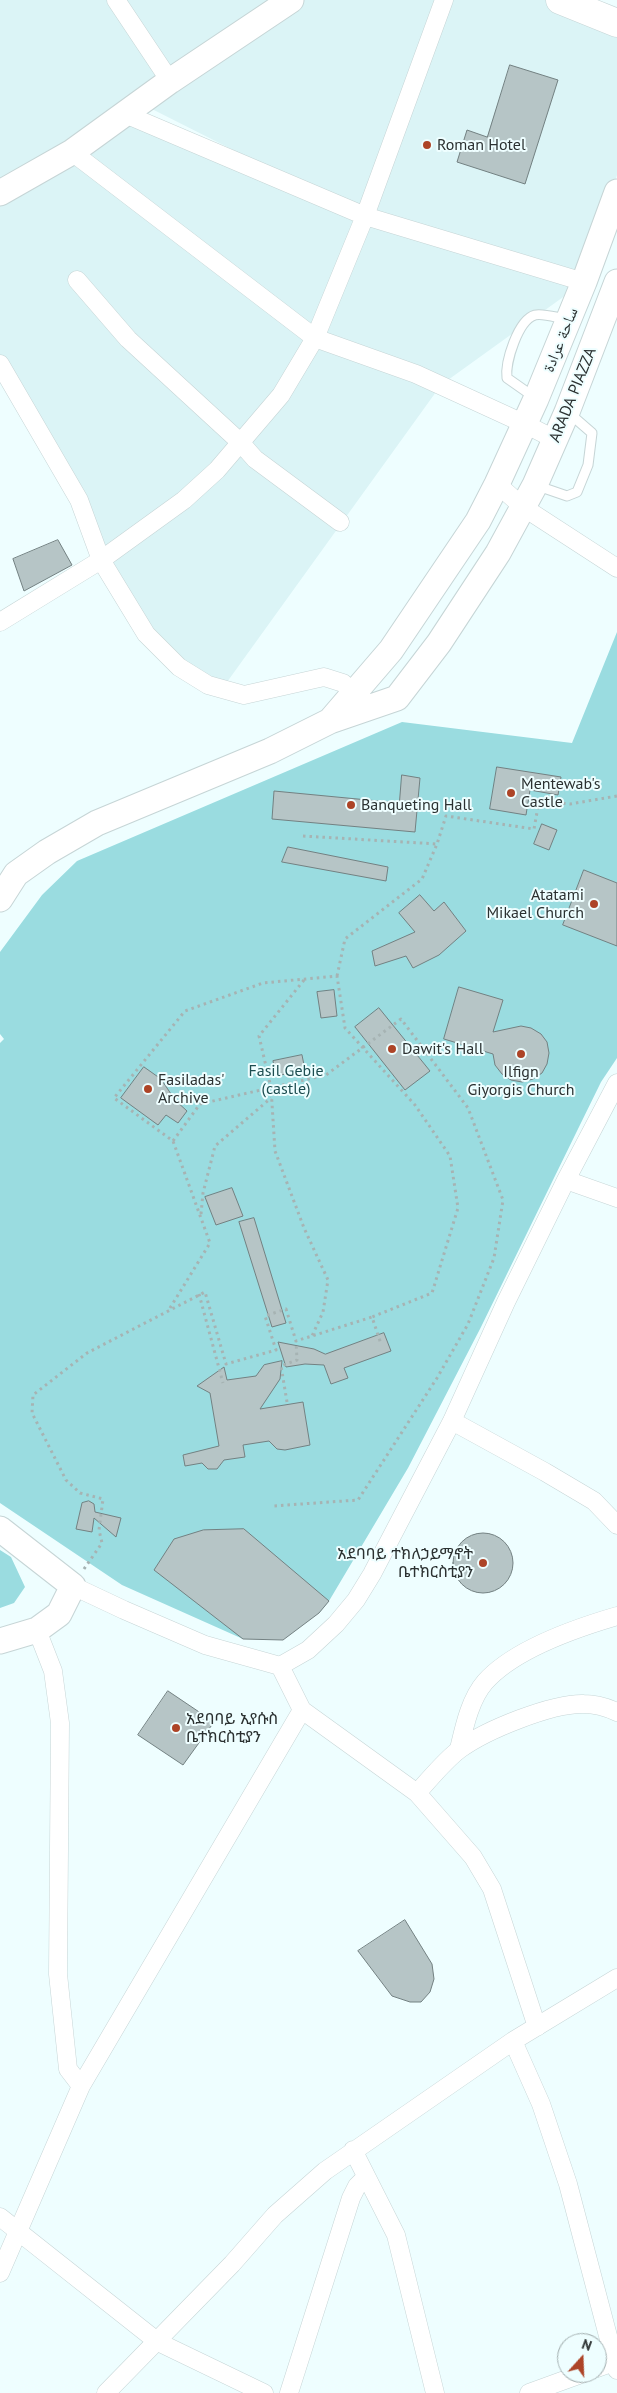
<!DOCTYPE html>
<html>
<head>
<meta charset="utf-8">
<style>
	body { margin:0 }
	#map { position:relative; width:617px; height:2393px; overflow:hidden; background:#eefeff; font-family:"PT Sans",sans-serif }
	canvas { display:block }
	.north { position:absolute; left:557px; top:2333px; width:50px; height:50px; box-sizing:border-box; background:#eefeff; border:1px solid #a0acad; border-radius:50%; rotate:20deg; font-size:14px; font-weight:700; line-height:20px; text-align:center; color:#2b3131 }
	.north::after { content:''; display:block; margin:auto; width:18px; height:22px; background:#ad4427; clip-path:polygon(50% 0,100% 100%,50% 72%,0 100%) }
</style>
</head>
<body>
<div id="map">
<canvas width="617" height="2393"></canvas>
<div class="north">N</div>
</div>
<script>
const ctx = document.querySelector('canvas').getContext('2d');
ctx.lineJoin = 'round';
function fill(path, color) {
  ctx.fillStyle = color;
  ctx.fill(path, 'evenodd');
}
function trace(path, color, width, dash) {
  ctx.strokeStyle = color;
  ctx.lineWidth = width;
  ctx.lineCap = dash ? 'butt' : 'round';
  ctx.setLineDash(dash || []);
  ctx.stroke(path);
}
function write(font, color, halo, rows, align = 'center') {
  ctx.font = font + ' "PT Sans","Noto Naskh Arabic","Noto Sans Ethiopic",sans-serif';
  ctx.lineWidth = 4;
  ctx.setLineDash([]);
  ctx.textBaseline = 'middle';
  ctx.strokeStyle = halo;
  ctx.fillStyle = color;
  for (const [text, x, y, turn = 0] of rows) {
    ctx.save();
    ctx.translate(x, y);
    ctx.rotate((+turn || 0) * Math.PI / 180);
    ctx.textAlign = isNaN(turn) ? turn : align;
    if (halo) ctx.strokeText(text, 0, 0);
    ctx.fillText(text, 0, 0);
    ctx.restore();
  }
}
const built = new Path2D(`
	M0,0H555L617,27V175L584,282L441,385L222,689L146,634L0,364ZM140,103L253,160L126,114Z`);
const green = new Path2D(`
	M617,632V1058L601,1082L480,1329L408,1468L329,1601L319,1613L243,1639L122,1585L0,1503V1043L4,1039L0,1034V952L42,895L77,861L402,722L572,743Z
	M0,1550L11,1557L25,1587L14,1603L0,1608Z`);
const building = new Path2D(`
	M510,65L558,80L525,184L457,162L467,130L487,137Z
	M58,540L72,565L24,591L13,559Z
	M497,767L561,777L558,795L530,790L526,815L490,809Z
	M402,775L420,778L415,832L272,819L274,791L399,803Z
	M542,824L557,830L549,850L534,844Z
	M288,847L388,867L386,881L282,862Z
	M584,870L617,883V946L563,925Z
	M420,895L434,911L444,902L466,931L439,955L413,968L406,956L375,966L372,951L415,932L399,913Z
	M459,987L503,1000L493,1032L521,1026L531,1028L541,1034L547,1042L549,1053L547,1064L542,1073L533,1079L522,1082L511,1080L502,1074L495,1065L493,1054L444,1039Z
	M334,990L337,1016L321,1018L317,992Z
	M379,1008L430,1071L405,1090L355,1027Z
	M302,1055L305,1070L276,1076L273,1061Z
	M144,1067L161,1079L175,1100L187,1111L178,1123L166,1115L158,1125L121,1098Z
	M232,1188L243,1216L216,1225L205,1197Z
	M254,1218L286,1323L272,1327L239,1222Z
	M384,1333L391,1351L344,1368L348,1378L331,1384L324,1365L305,1364L286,1367L278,1342L314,1349L325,1354Z
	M282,1361L280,1379L260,1409L303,1402L310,1445L285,1450L277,1449L269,1441L243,1445L245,1457L224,1460L217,1469H208L202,1463L185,1466L183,1455L219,1446L210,1393L197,1386L224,1367L227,1380L256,1376L264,1365Z
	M89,1501L94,1504L95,1512L121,1518L116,1537L94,1518L92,1532L76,1529L82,1503Z
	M244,1529L329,1601L319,1613L283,1640L243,1639L154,1570L174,1539L203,1530Z
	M453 1563a30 30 0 1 1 60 0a30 30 0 1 1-60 0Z
	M168,1691L214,1722L183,1765L138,1735Z
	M405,1920L432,1964L434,1979L430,1992L421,2002H410L392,1996L358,1951Z`);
const path = new Path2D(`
	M303,836L437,844
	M337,976L345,939L422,879L437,844L446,816L534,829L539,801L570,804L617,796
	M304,980L259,1036L271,1088L275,1151L304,1228L328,1280L323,1312L312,1336
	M173,1141L200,1104L326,1075L401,1019L468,1108L503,1200L494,1258L468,1324L437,1378L358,1500L273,1506
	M201,1214L203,1193L215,1146L271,1098
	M199,1294L223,1383
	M170,1308L210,1243L173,1141L114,1098L185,1011L263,983L337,976L345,1028L415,1105L450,1156L458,1208L432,1293L372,1317
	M287,1402L281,1366L297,1360L296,1341
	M84,1569L102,1543L99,1530L103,1499L80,1493L66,1480L32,1413L33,1395L87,1353L205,1292L226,1364L276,1350L265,1316L286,1309L296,1341L372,1317L381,1344`);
const lane = new Path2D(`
	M534,397L507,378C505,362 518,320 535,315C543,313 558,318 566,319
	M538,486L567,496L577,492L588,465L592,433L569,413`);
const street = new Path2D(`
	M116,0L170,81
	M125,114L365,216L584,282
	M72,152L315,338L416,374L525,424L556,440
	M77,280L128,339L240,442L255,459L340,522
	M0,364L79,500L101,560L146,634L179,667L208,685L244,695L324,677L343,683L362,701
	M497,484L523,507L617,568
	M0,622L101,560L184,500L217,470L281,395L315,338L365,216L444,0
	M566,1180L617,1198
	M452,1421L545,1472L594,1501L617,1525
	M73,1586L124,1610L205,1645L280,1666L308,1650L336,1624L356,1600L372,1574L452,1421L506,1302L566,1180L617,1083
	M37,1630L53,1671L60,1723L58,1974L68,2069L81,2086
	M280,1666L302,1710L417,1793L473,1857L492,1889L537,2027
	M459,1749C464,1728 470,1699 485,1682C514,1649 576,1628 617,1616
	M417,1793C430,1779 444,1761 460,1749C486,1730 552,1703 584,1704C596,1704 606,1707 617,1712
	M513,2041L541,2104L568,2184L617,2370
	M353,2150L396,2235L435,2393
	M0,2217L158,2342L264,2393
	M0,2273L81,2086L302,1710
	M597,2368L617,2361
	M106,2393L232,2264L275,2215L325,2171L513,2041L617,1978
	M289,2393L351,2198L357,2186L366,2177
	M529,2393L584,2373`);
const secondary = new Path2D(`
	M0,193L72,152L170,81L291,0
	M330,721L391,650L478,521L497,484L536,399L584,282L617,192
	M0,899L16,874L47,852L97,823L270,751L330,721L397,698L439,643L498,553L535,485L567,412L617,282
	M0,1529L73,1586L59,1614L37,1630L0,1641`);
const highway = new Path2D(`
	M560,0L617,23`);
const markers = [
	[427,145,5,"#ad4427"],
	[511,793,5,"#ad4427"],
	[351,805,5,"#ad4427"],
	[594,904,5,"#ad4427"],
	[392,1049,5,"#ad4427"],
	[521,1054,5,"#ad4427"],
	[148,1089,5,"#ad4427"],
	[483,1563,5,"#ad4427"],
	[176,1728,5,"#ad4427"]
];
const poiNames = [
	["Roman Hotel",437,145],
	["Mentewab's",521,784],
	["Castle",521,802],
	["Banqueting Hall",361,805],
	["Atatami",584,895,"right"],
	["Mikael Church",584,913,"right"],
	["Dawit's Hall",402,1049],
	["Ilfign",521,1072,"center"],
	["Giyorgis Church",521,1090,"center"],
	["Fasiladas'",158,1080],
	["Archive",158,1098],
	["አደባባይ ተክለኃይማኖት",473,1554,"right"],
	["ቤተክርስቲያን",473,1572,"right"],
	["አደባባይ ኢየሱስ",186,1719],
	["ቤተክርስቲያን",186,1737]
];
const streetNames = [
	["ساحة عرادة",561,340,-68],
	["ARADA PIAZZA",573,395,-68]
];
const parkNames = [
	["Fasil Gebie",286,1071],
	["(castle)",286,1089]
];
fill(built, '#dbf4f6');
fill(green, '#9adce0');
fill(building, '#b6c5c6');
trace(building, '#738182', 1);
trace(lane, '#c6d5d6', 11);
trace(street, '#c6d5d6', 19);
trace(secondary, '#c6d5d6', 27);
trace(highway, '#c6d5d6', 29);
trace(path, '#a6b3b3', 3, [2.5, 4]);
trace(lane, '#fff', 9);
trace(street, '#fff', 18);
trace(secondary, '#fff', 25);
trace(highway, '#fff', 28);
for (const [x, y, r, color] of markers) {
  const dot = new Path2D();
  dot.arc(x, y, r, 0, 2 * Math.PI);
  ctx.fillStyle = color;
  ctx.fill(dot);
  trace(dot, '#eefeff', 2);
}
write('16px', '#2b3131', '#eefeff', poiNames, 'left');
write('16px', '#2b3131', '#eefeff', streetNames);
write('16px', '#1c4d50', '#eefeff', parkNames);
</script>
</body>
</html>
